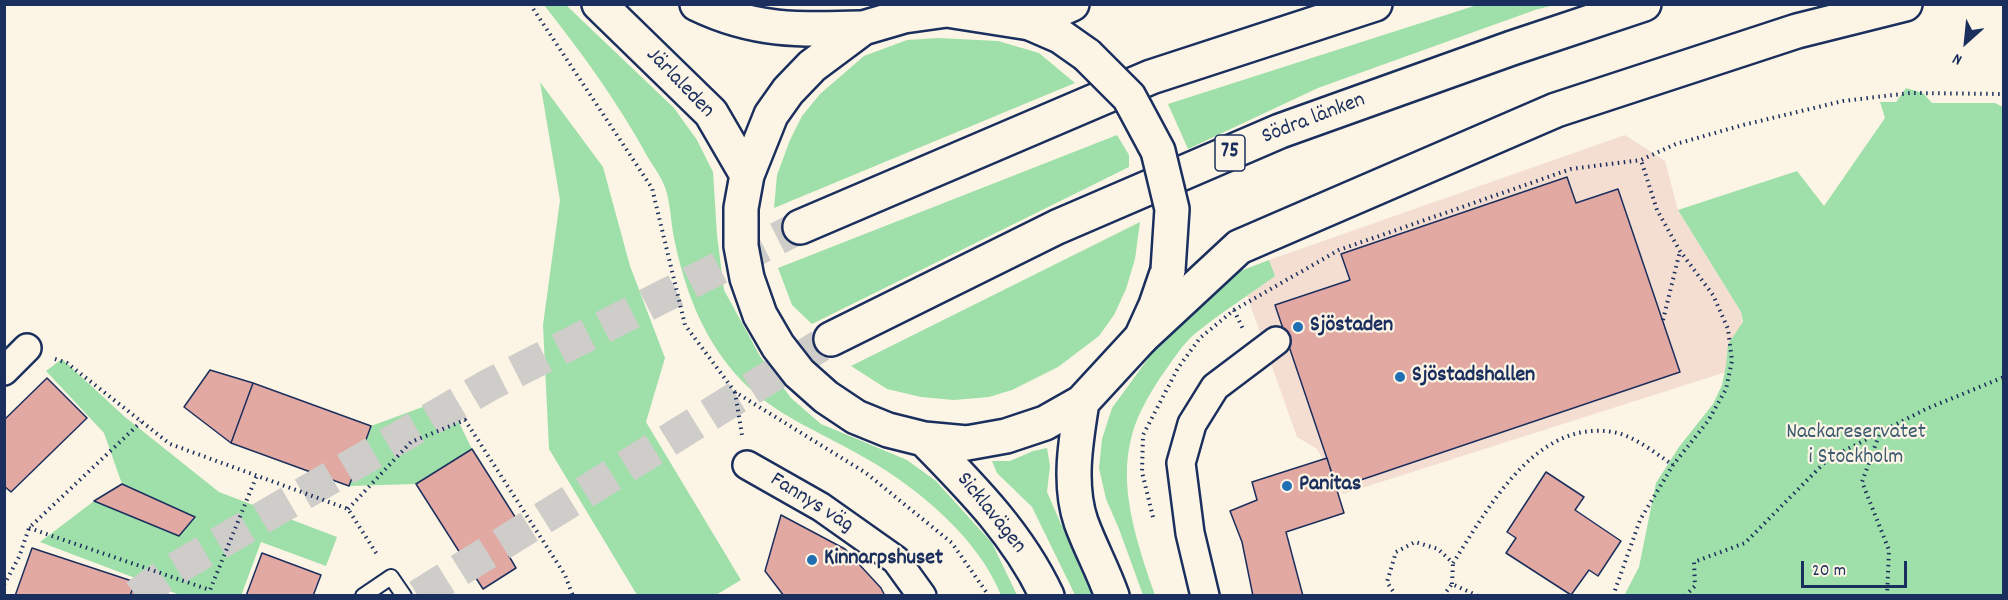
<!DOCTYPE html>
<html>
<head>
<meta charset="utf-8">
<style>
	body { margin:0 }
	#map { position:relative; width:2008px; height:600px; overflow:hidden; background:#fcf5e5; font-family:Dekko,sans-serif }
	canvas { display:block }
	.frame { position:absolute; inset:0; border:6px solid #1b2f5e; pointer-events:none }
	.north { position:absolute; left:1936px; top:12px; width:60px; height:60px; -webkit-text-stroke:4px #fcf5e5; paint-order:stroke; rotate:207deg; font-size:16px; font-weight:700; line-height:24px; text-align:center; color:#1b2f5e }
	.north::after { content:''; display:block; margin:auto; width:21px; height:27px; background:#1b2f5e; clip-path:polygon(50% 0,100% 100%,50% 72%,0 100%) }
	.scale { position:absolute; left:1801px; top:561px; width:106px; height:27px; box-sizing:border-box; border:3px solid #1b2f5e; border-top:0; padding-left:8px; font-size:18px; line-height:21px; white-space:nowrap; color:#1b2f5e; -webkit-text-stroke:4px #fcf5e5; paint-order:stroke }
</style>
</head>
<body>
<div id="map">
<canvas width="2008" height="600"></canvas>
<div class="frame"></div>
<div class="north">N</div>
<div class="scale">20 m</div>
</div>
<script>
const ctx = document.querySelector('canvas').getContext('2d');
ctx.lineJoin = 'round';
function fill(path, color) {
  ctx.fillStyle = color;
  ctx.fill(path, 'evenodd');
}
function trace(path, color, width, dash) {
  ctx.strokeStyle = color;
  ctx.lineWidth = width;
  ctx.lineCap = dash ? 'butt' : 'round';
  ctx.setLineDash(dash || []);
  ctx.stroke(path);
}
function write(font, color, halo, rows, align = 'center') {
  ctx.font = font + ' Dekko,sans-serif';
  ctx.lineWidth = 4.5;
  ctx.setLineDash([]);
  ctx.textBaseline = 'middle';
  ctx.strokeStyle = halo;
  ctx.fillStyle = color;
  for (const [text, x, y, turn = 0] of rows) {
    ctx.save();
    ctx.translate(x, y);
    ctx.rotate((+turn || 0) * Math.PI / 180);
    ctx.textAlign = isNaN(turn) ? turn : align;
    if (halo) ctx.strokeText(text, 0, 0);
    ctx.fillText(text, 0, 0);
    ctx.restore();
  }
}
const built = new Path2D(`
	M1625,135L1665,161L1678,210L1741,312L1748,365L1343,494L1317,449L1297,437L1247,296L1274,276L1269,260Z`);
const green = new Path2D(`
	M544,5H566L674,108L697,140L713,172L717,235L724,290L760,356L791,398L821,424L907,460L936,481L992,543L1017,595H1001C978,538 919,489 867,459C825,434 775,416 741,380C705,342 686,294 675,243C671,226 671,207 666,190C662,177 652,165 646,154C617,101 581,52 544,5Z
	M1477,5H1554L1535,10L1318,88L1188,149L1168,104Z
	M938,38L998,41L1039,53L1075,83L774,208L777,175L790,140L802,116L820,94L864,56L907,40Z
	M540,82L603,167L630,266L665,358L646,422L741,580L716,595H637L549,449L543,325L560,200Z
	M1906,88L1923,93L1932,103H1995L2003,107V595H1627L1625,594L1639,567L1656,483L1679,447L1713,404L1722,385L1726,366L1728,344L1743,322L1741,312L1678,210L1797,171L1824,206L1885,118L1880,102H1896Z
	M1117,135L1129,155V167L812,324L792,305L778,268Z
	M1140,222L1135,259L1126,289L1114,315L1099,336L1058,367L1012,390L989,397L954,400L921,397L887,389L851,366Z
	M1269,260L1275,276C1249,295 1222,312 1197,332C1182,344 1171,363 1160,378C1149,395 1137,415 1132,435C1117,487 1138,546 1155,595H1143L1119,529L1106,499L1099,468L1102,439L1112,408L1177,319L1235,273Z
	M62,359L125,417L219,492L337,537L326,566L261,542L241,596L180,595L40,542L94,501L178,535L195,518L122,484L104,433L46,371Z
	M447,398L472,449L416,484L349,486L371,426Z
	M1047,448L1050,466L1047,492L1092,595H1075L1032,507L997,473L992,461H1010L1033,451Z`);
const building = new Path2D(`
	M1567,177L1576,203L1618,189L1680,372L1337,488L1275,305L1350,280L1341,254Z
	M210,370L253,383L231,443L184,407Z
	M47,378L87,418L11,492L4,486V420Z
	M253,383L371,426L349,486L231,443Z
	M472,449L531,542L509,556L516,568L483,589L416,484Z
	M1327,458L1344,513L1286,532L1303,596H1253L1242,542L1230,511L1257,500L1252,482Z
	M1546,472L1584,497L1575,510L1621,541L1598,576L1589,570L1571,595L1506,553L1516,538L1507,532Z
	M122,484L195,517L179,536L94,501Z
	M781,515L845,549L881,588L885,596H784L765,571Z
	M32,548L135,582L130,596H15Z
	M262,553L321,575L313,596H246Z
	M135,582L172,596H130Z`);
const motorwayTunnel = new Path2D(`
	M136,596L168,573L489,385L800,227
	M418,596L831,339`);
const path = new Path2D(`
	M530,4L652,188L685,325L735,392L866,473L952,543L989,596
	M1234,310L1243,329
	M1663,320L1680,251
	M55,359L67,363L170,444L348,509L378,556
	M735,392L742,435
	M1879,435L1862,482L1889,550L1887,596
	M348,509L411,442L465,420L565,575L573,596
	M1153,517L1142,472L1143,435L1178,368L1200,338L1234,310L1339,250L1571,169L1641,160L1676,144L1743,125L1843,101L1910,93L2004,94
	M29,528L210,590L257,475
	M1452,584L1453,563
	M4,585L19,557L29,528L141,422
	M1396,596L1387,582L1396,552L1415,542L1438,549L1453,563C1488,509 1535,419 1613,432C1635,436 1655,453 1673,465
	M1443,596L1452,584L1478,596
	M1613,596L1640,520L1673,465L1708,421L1726,389L1732,361L1728,329L1713,295L1680,251L1657,210L1641,160
	M1685,596L1695,586L1694,562L1745,543L1828,459L1926,409L2004,377`);
const service = new Path2D(`
	M363,596L391,577L404,596`);
const minor = new Path2D(`
	M4,371L27,348
	M747,465L821,507L896,560L922,596
	M1205,596L1190,533L1181,463L1192,424L1215,387L1276,341`);
const secondary = new Path2D(`
	M599,4L711,113L747,175
	M697,4C755,32 801,30 863,28
	M1087,55L1060,36L1030,23L947,10L904,16L863,28L812,66L788,91L771,115L747,175L741,208V246L747,278L760,315L778,346L799,373L826,397L856,417L888,430L924,439L967,443L1006,436L1045,423L1082,402L1141,338L1156,305L1168,270
	M1082,402C1076,440 1068,484 1081,522C1090,547 1103,570 1112,596
	M924,439C971,487 1018,534 1047,596`);
const motorway = new Path2D(`
	M1030,23L1072,4
	M800,227L1151,77L1375,4
	M1141,338L1239,247L1556,110L1797,31L1905,4
	M831,339L1057,227L1280,131L1512,48L1644,4`);
const secondaryBridge = new Path2D(`
	M1087,55L1129,97L1158,151L1172,209L1168,270`);
const markers = [
	[1298,327,6,"#1f6fb2"],
	[1400,377,6,"#1f6fb2"],
	[1287,486,6,"#1f6fb2"],
	[812,560,6,"#1f6fb2"]
];
const shields = [
	[1230,153,30]
];
const shieldNames = [
	["75",1230,153]
];
const streetNames = [
	["Järlaleden",679,84,46],
	["Södra länken",1314,120,-21],
	["Fannys väg",811,504,32],
	["Sicklavägen",990,514,51]
];
const poiNames = [
	["Sjöstaden",1310,327],
	["Sjöstadshallen",1412,377],
	["Panitas",1299,486],
	["Kinnarpshuset",824,560]
];
const parkNames = [
	["Nackareservatet",1856,434],
	["i Stockholm",1856,459]
];
fill(built, '#f4ded1');
fill(green, '#9fdfa9');
fill(building, '#e2a8a2');
trace(building, '#1b2f5e', 1.5);
trace(motorwayTunnel, '#cfcdca', 33, [33, 16]);
trace(service, '#1b2f5e', 18);
trace(minor, '#1b2f5e', 32);
trace(secondary, '#1b2f5e', 38);
trace(motorway, '#1b2f5e', 38);
trace(path, '#1b2f5e', 4, [1.5, 4.5]);
trace(service, '#fcf5e5', 14);
trace(minor, '#fcf5e5', 27);
trace(secondary, '#fcf5e5', 33);
trace(motorway, '#fcf5e5', 33);
trace(secondaryBridge, '#1b2f5e', 38, []);
trace(secondaryBridge, '#fcf5e5', 33);
for (const [x, y, r, color] of markers) {
  const dot = new Path2D();
  dot.arc(x, y, r, 0, 2 * Math.PI);
  ctx.fillStyle = color;
  ctx.fill(dot);
  trace(dot, '#fcf5e5', 2);
}
for (const [x, y, w] of shields) {
  const box = new Path2D();
  box.roundRect(x - w / 2, y - 18, w, 36, 4.5);
  ctx.fillStyle = '#fcf5e5';
  ctx.fill(box);
  trace(box, '#1b2f5e', 1.5);
}
write('bold 21px', '#1b2f5e', null, shieldNames);
write('22px', '#1b2f5e', '#fcf5e5', streetNames);
write('bold 22px', '#1b2f5e', '#fcf5e5', poiNames, 'left');
write('22px', '#3c5b71', '#fcf5e5', parkNames);
</script>
</body>
</html>
